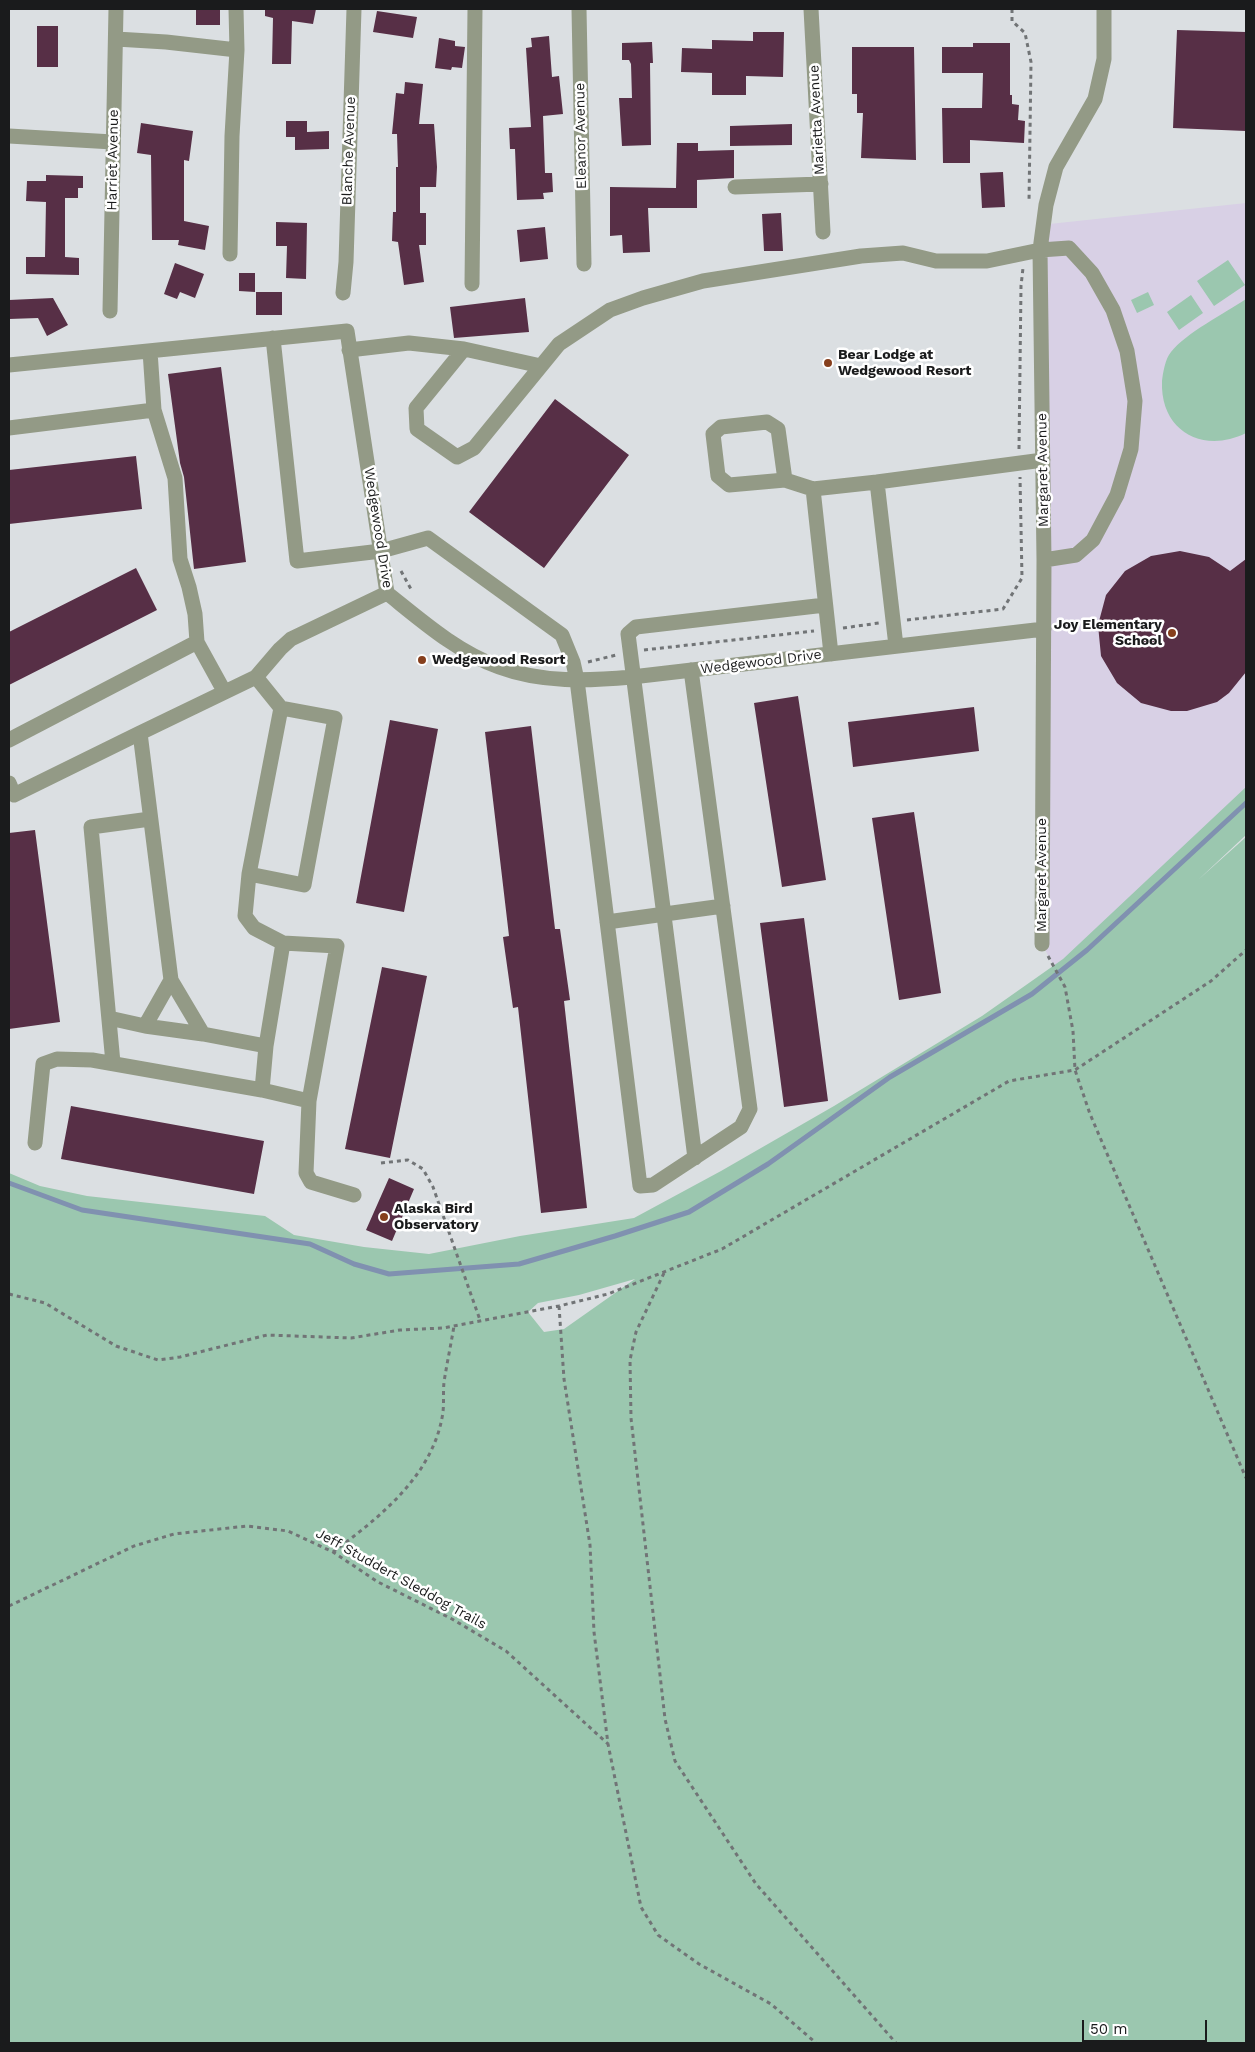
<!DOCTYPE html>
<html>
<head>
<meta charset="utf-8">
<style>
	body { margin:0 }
	#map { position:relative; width:1255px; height:2052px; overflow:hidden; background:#dbdfe2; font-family:"Work Sans",sans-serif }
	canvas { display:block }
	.frame { position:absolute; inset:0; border:10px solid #1a1b1c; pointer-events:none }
	.scale { position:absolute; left:1082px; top:2020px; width:125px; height:22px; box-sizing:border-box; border:2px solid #1a1b1c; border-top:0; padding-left:6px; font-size:15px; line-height:18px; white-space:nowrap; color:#1a1b1c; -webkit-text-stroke:4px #fff; paint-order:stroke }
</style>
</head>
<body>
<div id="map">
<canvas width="1255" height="2052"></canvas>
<div class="frame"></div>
<div class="scale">50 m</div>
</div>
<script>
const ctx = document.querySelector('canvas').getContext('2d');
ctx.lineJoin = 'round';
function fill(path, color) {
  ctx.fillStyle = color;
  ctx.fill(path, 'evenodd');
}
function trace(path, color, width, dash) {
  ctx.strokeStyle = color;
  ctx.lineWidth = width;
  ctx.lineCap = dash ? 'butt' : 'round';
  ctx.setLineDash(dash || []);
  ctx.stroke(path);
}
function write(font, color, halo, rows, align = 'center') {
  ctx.font = font + ' "Work Sans",sans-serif';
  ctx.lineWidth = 5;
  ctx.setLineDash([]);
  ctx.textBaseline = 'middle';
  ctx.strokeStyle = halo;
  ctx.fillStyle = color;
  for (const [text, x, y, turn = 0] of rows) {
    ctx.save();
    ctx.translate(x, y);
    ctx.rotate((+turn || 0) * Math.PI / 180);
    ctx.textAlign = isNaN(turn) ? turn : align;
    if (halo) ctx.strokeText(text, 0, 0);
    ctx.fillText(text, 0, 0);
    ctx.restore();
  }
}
const education = new Path2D(`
	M1246,203V803L1058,974L1042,944L1040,225Z`);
const green = new Path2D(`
	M1228,260L1245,285L1214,306L1197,281Z
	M1148,292L1154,305L1137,313L1131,300Z
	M1191,295L1203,313L1179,330L1167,312Z
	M1246,299V433C1204,454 1160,432 1162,381C1163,373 1165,359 1171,352C1186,333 1225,313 1246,299Z
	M1246,787V835L1198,880L1246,837V2043H9V1173L40,1186L87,1196L265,1216L294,1235L364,1247L429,1254L520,1236L634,1218L721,1171L834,1106L982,1016L1063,959ZM635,1279L564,1329L544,1332L528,1312L538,1303L579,1295Z`);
const stream = new Path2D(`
	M9,1183L82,1210L310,1244L354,1264L389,1274L519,1264L615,1236L689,1212L768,1164L890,1077L1032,994L1087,950L1246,803`);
const building = new Path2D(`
	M196,9H220V25H196Z
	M265,9H316L313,24L292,21L291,64H272L273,18L265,16Z
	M377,11L417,17L413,38L373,32Z
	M37,26H58V67H37Z
	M1177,30L1246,32V131L1173,128Z
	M753,32H784L783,77L746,76V95H712V73L681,72L682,48L712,49V40L753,41Z
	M549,36L552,77L559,76L563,114L543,116L545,173H552L553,192L543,193L544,199L517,200L515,149H510L509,128L531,127L526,48L532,47L531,38Z
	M439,38L455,41V46L465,47L462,68L452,67L451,70L435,68Z
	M652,42L653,63H650L651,145L622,146L619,98H632L631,64L629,60H622V43Z
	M973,43H1010V95H1012V104L1019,105L1018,120L1025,121L1024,143L970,140V163H943L942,108H982L983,73H942V47H973Z
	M852,47H914L916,160L861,158L863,113H857V94H852Z
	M405,82L423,84L419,124H434L437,167L436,187H420V213H426V245H419L424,282L404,285L398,242L392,241L393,212H396V167H398L397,134H392L396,93L404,94Z
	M286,121H307V132L329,131V149L295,150V137H286Z
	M141,123L193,131L189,161L184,160V221L209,226L205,250L178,245L179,240H152L151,155L137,153Z
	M792,124V145L730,146V126Z
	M677,143H698V151L734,150V178L697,180V208H648L650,252L623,253L622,235L610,236V187L676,188Z
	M1003,172L1005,207L982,208L980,173Z
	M46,175L83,176V188H78V198H65V257L79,258V275L26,274V257H45L46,202L26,201L27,181H46Z
	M781,213L783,251H764L762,214Z
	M276,222L307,223L306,279L286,278L287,246H276Z
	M545,227L548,259L520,262L517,230Z
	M175,263L204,274L195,298L180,292L177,299L164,294Z
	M239,273H255V292L239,291Z
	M256,292H282V315H256Z
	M53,298L68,325L47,336L38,318L9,319V300Z
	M525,298L529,332L454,338L450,307Z
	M221,367L246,562L194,569L184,477L180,463L168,374Z
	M555,399L629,455L544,568L469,512Z
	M136,456L142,509L9,524V470Z
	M1180,551L1209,557L1230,571L1246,559V672L1229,693L1217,702L1187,711H1171L1141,703L1117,683L1101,656L1098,625L1106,595L1125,571L1151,556Z
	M136,568L157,610L9,685V632Z
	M798,696L826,880L782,887L754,703Z
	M974,707L979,751L853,767L848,722Z
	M390,720L438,729L404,912L356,903Z
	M531,726L555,929H560L570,1000L564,1001L587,1208L541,1213L518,1007L513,1008L503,937L509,936L485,732Z
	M914,812L941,993L899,1000L872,818Z
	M35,830L60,1022L9,1029V833Z
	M804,918L828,1101L784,1107L760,923Z
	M382,967L427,976L390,1158L345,1149Z
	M71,1106L264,1141L254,1194L61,1159Z
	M389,1178L414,1189L392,1241L366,1230Z`);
const path = new Path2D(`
	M1012,9V21L1025,33L1031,62L1029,202
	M1019,449L1021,286L1023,268
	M401,571L412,591
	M907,620L1003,609L1022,578L1020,477
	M843,628L879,623
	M644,650L814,631
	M588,662L616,655
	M1048,956L1065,987L1073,1031L1075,1070L1090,1114L1246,1478
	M381,1163L408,1160L423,1169L433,1187L480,1320
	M664,1273L636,1332L630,1360L631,1418L665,1719L675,1761L756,1884L896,2043
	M9,1294L45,1303L116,1346L158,1360L180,1357L267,1335L351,1338L400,1330L443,1328L559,1306L608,1294L722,1249L1009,1081L1075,1070L1211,981L1246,950
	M559,1306L564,1379L590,1545L594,1632L608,1744L641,1907L658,1935L699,1964L771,2004L816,2043
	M333,1552C380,1517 434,1475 443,1412C444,1402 443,1392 444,1382C447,1363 451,1344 454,1326
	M9,1606L134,1546L174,1534L247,1526L288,1531L333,1552L378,1582L452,1619L506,1651L608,1744`);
const minor = new Path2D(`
	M579,9L584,264
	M811,9L823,232
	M116,39L166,42L237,50L236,9
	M9,136L113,142
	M735,187L821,184
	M230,254L232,136L237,50
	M472,284L475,9
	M343,293L346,262L354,9
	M110,311L116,9
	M273,338L297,561L381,551L428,538L562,635L573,662L577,680L640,1186L653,1185L741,1127L750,1109L691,670
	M349,350L409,343L464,349
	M9,365L347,331L387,593C422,621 457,652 499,667C542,683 588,681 632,677L1044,629
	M541,366L464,349L416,408L417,429L457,457L474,448L559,344L610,310L643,298L703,281L861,256L903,253L936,261H987L1040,250L1069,248L1092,273L1113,310L1127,351L1135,401L1131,449L1117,495L1093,540L1076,555L1044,560
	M154,410L175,478L180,559L189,587L195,614L197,642
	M9,428L154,410L150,351
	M785,480L729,485L718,476L713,434L721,427L767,422L778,429L785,480L813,489
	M877,482L1043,460
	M831,654L813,489L877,482L896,646
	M256,677L280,649L291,639L387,593
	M9,740L197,642L224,691
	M9,783L14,795L140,733
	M249,874L304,885L335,718L281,708L256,677L140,733L171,980L203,1034L266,1046L283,943L254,928L245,916L249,874L281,708
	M607,922L723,906
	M1042,944L1044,560L1040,250L1046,205L1056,167L1095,99L1104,59V9
	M109,1018L145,1026L203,1034
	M145,1026L171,980
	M266,1046L262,1090L309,1101L337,946L283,943
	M113,1063L91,827L150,819
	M309,1101L306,1173L311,1182L354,1195
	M35,1143L43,1064L57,1059L92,1060L262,1090
	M695,1158L628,634L636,627L825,605`);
const markers = [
	[828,363,5,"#863f1d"],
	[1172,633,5,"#863f1d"],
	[422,660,5,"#863f1d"],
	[384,1217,5,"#863f1d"]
];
const streetNames = [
	["Marietta Avenue",817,120,-93],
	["Eleanor Avenue",581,136,-91],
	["Blanche Avenue",349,151,-88],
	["Harriet Avenue",113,160,-89],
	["Margaret Avenue",1043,470,-91],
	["Wedgewood Drive",378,528,81],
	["Wedgewood Drive",761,662,-7],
	["Margaret Avenue",1042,875,-90],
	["Jeff Studdert Sleddog Trails",401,1579,29]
];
const poiNames = [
	["Bear Lodge at",838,355],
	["Wedgewood Resort",838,371],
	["Joy Elementary",1162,625,"right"],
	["School",1162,641,"right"],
	["Wedgewood Resort",432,660],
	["Alaska Bird",394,1209],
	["Observatory",394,1225]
];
fill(education, '#d8d0e5');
fill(green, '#9bc7af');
trace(stream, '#8091b0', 5);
fill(building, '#572f46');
trace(path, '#717476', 3, [4, 4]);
trace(minor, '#939a86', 15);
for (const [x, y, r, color] of markers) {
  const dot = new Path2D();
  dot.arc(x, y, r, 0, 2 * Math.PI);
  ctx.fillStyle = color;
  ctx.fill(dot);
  trace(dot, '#fff', 2);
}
write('14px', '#1a1b1c', '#fff', streetNames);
write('bold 14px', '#1a1b1c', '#fff', poiNames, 'left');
</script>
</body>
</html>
